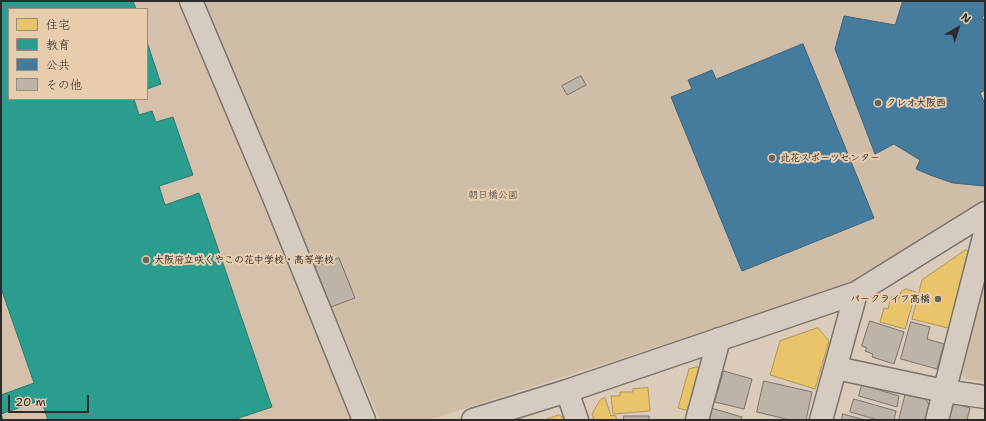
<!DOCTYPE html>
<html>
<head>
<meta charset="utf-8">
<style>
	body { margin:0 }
	#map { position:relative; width:986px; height:421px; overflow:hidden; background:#dacbbb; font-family:"Shantell Sans","Klee One",sans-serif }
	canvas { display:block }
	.frame { position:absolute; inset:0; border:2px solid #2b2b2b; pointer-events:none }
	.legend { position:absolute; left:8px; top:8px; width:140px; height:92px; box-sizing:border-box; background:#e7ccae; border:1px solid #9c8c7a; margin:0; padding:5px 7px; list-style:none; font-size:12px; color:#2b2b2b }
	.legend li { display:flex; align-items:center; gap:8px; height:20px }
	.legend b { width:20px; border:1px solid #9c8c7a }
	.north { position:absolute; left:938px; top:8px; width:40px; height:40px; -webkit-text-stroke:3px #e7ccae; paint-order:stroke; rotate:39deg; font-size:11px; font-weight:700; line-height:16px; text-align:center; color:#2b2b2b }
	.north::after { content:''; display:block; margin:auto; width:14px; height:18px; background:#2b2b2b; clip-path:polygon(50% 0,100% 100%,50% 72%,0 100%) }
	.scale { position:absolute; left:8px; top:395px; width:81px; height:18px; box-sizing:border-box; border:2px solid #2b2b2b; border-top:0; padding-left:5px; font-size:12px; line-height:14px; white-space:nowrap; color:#2b2b2b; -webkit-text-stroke:3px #e7ccae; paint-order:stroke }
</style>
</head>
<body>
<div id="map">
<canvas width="986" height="421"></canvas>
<div class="frame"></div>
<ul class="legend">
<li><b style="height:11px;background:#e9c46a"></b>住宅</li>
<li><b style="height:11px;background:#2a9d8f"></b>教育</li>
<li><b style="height:11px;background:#457b9d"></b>公共</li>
<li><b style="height:11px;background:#bdb3a7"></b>その他</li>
</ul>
<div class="north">N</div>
<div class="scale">20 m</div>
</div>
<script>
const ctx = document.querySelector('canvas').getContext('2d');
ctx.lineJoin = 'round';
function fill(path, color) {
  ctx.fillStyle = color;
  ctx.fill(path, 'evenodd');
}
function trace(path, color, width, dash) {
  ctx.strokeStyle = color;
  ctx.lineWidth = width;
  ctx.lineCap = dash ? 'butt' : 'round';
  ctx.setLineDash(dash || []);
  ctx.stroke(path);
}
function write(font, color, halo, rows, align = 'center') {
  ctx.font = font + ' "Shantell Sans","Klee One",sans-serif';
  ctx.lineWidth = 4;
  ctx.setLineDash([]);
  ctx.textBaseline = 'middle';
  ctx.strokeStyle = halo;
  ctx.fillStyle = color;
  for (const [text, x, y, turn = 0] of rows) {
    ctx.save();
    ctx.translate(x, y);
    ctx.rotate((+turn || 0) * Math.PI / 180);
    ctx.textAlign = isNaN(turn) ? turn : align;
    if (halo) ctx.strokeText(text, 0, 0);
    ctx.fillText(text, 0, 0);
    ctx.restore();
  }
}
const built = new Path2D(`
	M1,1H183L358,420H1ZM9,9H147V99H9Z`);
const green = new Path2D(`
	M199,1H985V201L858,282L429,420H380Z
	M985,272V382L965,379L959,371Z`);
const homes = new Path2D(`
	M966,250L972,254L952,329L912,319L922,280Z
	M906,289L916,292L905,329L880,322L884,308L888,309L891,297L899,299L901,292Z
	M818,328L829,341L815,389L770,375L780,341Z
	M698,367L704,373L693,412L678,408L689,369Z
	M648,388L650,411L613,414L611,396H620V392H633V389Z
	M605,398L611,416L615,415L617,420H594L592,414L600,400Z
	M559,415L567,420H545Z`);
const schools = new Path2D(`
	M1,1H133L136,9H9V99H134L139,115L152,111L156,122L173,117L193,175L159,186L165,205L199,193L272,407L233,420H48L41,400L1,414L3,420H1V395L34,383L1,288Z
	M147,42L161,84L147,89Z`);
const public = new Path2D(`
	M903,1H985V15L982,17L985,22V90L980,93L985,104V186L953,183L930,175L916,169L920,160L894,144L875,154L835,49L844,16L895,25Z
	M803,44L874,218L742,271L671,97L692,89L688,80L712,70L716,79Z`);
const building = new Path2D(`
	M581,76L586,85L567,95L562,86Z
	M339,258L355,298L331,307L315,267Z
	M870,321L904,332L894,364L872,357L873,354L865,351L867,348L862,346Z
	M911,322L930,327L927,339L944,344L937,369L901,359Z
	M724,371L752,379L744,409L715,402Z
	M764,381L812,392L806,420H790L757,412Z
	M862,385L899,396L897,407L859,396Z
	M906,392L925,398L930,406L926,420H899Z
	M854,399L896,411L894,420H878L850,412Z
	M957,404L970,408L967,420H947L951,407Z
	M711,408L742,417L741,420H708Z
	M843,414L865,420H842Z
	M624,416H649V420H624Z`);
const minor = new Path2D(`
	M191,1L275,200L364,420
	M836,368L944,391L985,397
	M567,391L577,420
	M473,420L567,391L856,293L985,213
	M697,420L719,339
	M821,420L856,293
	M937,420L985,233`);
const markers = [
	[878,103,4,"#68635d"],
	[772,158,4,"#68635d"],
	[146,260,4,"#68635d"],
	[938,299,4,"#68635d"]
];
const poiNames = [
	["クレオ大阪西",886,103],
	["此花スポーツセンター",780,158],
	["大阪府立咲くやこの花中学校・高等学校",154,260],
	["パークライフ高橋",930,299,"right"]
];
const parkNames = [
	["朝日橋公園",493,195]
];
fill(built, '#d5c1ab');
fill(green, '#d0bda8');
fill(homes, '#e9c46a');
trace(homes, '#b09657', 1);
fill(schools, '#2a9d8f');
trace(schools, '#2a7b71', 1);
fill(public, '#457b9d');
trace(public, '#3d637b', 1);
fill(building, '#bdb3a7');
trace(building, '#7a736c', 1);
trace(minor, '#7a736c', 25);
trace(minor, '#d5cbc0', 22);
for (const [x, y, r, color] of markers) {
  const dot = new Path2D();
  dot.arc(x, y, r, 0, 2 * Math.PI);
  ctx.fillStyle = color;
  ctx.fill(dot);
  trace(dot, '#e7ccae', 1.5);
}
write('bold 10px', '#2b2b2b', '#e7ccae', poiNames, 'left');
write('10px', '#433f3c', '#e7ccae', parkNames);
</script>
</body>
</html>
